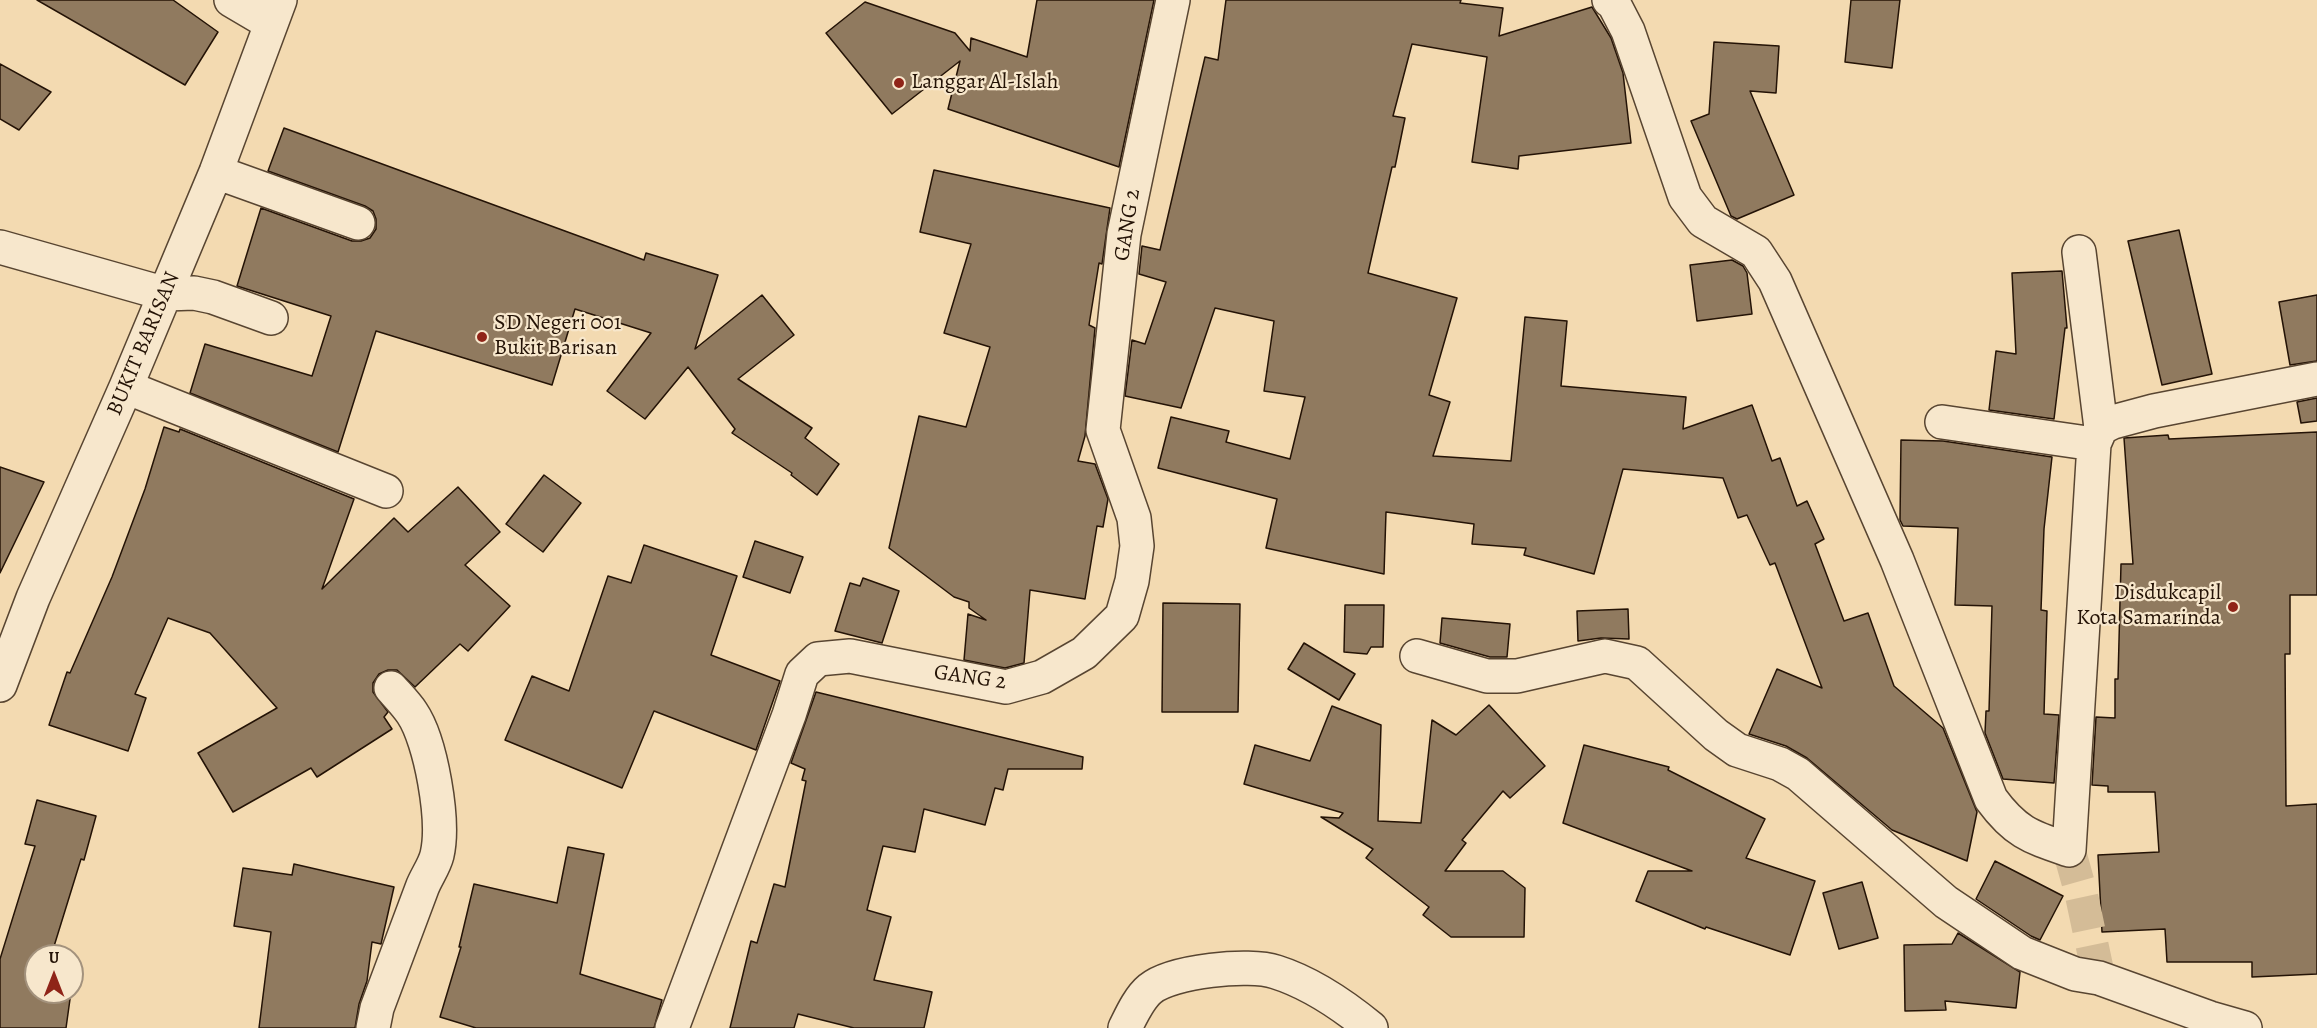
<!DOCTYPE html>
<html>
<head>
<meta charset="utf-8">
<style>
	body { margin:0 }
	#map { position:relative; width:2317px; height:1028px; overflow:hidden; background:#f3dab1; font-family:Alegreya,serif }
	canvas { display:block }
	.north { position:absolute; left:24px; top:944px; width:60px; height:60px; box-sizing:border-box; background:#f7e7cc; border:2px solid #a3927d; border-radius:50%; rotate:0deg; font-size:16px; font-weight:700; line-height:24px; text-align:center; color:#241306 }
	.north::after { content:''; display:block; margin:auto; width:21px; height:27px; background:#8f2418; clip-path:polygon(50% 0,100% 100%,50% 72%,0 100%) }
</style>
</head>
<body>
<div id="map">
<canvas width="2317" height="1028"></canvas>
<div class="north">U</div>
</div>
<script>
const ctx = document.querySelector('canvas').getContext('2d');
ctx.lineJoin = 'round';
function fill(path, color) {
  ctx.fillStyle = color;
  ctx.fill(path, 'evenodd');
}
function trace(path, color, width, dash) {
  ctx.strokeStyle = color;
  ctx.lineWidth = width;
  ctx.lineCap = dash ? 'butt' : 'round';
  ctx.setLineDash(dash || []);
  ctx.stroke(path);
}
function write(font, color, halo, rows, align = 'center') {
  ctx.font = font + ' Alegreya,serif';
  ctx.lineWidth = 4.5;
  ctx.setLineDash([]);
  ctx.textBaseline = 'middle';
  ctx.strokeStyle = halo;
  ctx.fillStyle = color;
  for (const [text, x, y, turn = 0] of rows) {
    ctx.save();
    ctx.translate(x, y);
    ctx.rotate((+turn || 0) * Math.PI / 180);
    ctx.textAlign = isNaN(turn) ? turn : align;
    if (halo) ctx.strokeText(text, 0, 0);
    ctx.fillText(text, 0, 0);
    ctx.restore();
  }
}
const building = new Path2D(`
	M37,0H173L218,32L185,85Z
	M1037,0H1154L1119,167L948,109L960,61L892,114L826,33L865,2L955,33L970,51L971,38L1027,57Z
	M1226,0H1461L1460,3L1503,8L1499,36L1592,7L1611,38L1623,73L1631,143L1519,156L1518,169L1472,162L1487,57L1412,44L1393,116L1405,118L1395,167H1392L1368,273L1457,298L1429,395L1450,402L1433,456L1511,461L1525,317L1567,321L1561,386L1686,397L1683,429L1752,405L1772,461L1780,458L1797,506L1807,501L1824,539L1815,544L1844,621L1868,613L1894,686L1943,728L1977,812L1967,861L1892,830L1807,758L1786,746L1749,734L1777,669L1822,688L1775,563L1770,565L1747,515L1738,518L1723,478L1623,469L1594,574L1524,555L1526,548L1472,544L1474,524L1386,512L1384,574L1266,548L1277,499L1158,468L1171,417L1229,431L1226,442L1290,459L1305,397L1264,391L1274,321L1215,308L1181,408L1125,396L1132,340L1145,344L1166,282L1139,274L1142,246L1160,250L1205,57L1218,60Z
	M1851,0H1900L1892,68L1845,62Z
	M1714,42L1779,46L1776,93L1750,91L1794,195L1737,219L1731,216L1691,121L1709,114Z
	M0,64L51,92L19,130L0,119Z
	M284,128L644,260L646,253L718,275L695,349L762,295L794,335L738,379L812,428L805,438L839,464L817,495L791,475L792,473L732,433L735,429L688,367L645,419L607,391L651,333L575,309L552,385L376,331L338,452L190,393L205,344L312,376L331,316L237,286L261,208L352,241H361L370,238L376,229V219L373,211L365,206L268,171Z
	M934,170L1110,208L1102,264L1099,263L1089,325L1095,328L1085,436L1078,461L1095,464L1108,499L1103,527L1097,526L1085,599L1030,590L1024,663L1005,668L964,660L968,614L986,620L969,608V602L954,597L889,548L919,416L966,427L990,347L944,333L971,244L920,232Z
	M2179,230L2212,374L2162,385L2128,241Z
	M1732,260L1743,266L1747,273L1752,314L1697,321L1690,265Z
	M2062,271L2067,328H2065L2054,419L1989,410L1996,351L2016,354L2012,273Z
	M2317,295V361L2290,365L2279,302Z
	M2317,398V421L2301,423L2297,402Z
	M164,427L179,432L180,429L354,499L322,589L394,518L408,532L458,487L500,532L465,565L510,606L468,651L460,644L415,687L397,670H388L379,674L373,683V692L388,712L384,717L392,729L317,777L311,768L233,812L198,753L277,708L210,633L168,618L135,694L146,698L128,751L49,725L67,672L70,673L112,577L145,489Z
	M2317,432V595H2290V654H2285L2286,806L2317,804V974L2252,977V962H2167L2165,929L2102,932L2098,855L2159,852L2155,792H2108V786L2092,785L2096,717L2115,718V679H2118L2121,564H2133L2124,438L2168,435L2169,439Z
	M1901,440L1943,441L2052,457L2044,529L2041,610L2047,611L2044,714L2059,715L2054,783L2003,779L1985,733L1986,711H1989L1992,606L1955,605L1958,528L1903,526L1900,520Z
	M0,467L44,482L0,573Z
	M544,475L581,503L543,552L506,524Z
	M755,541L803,557L790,593L743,577Z
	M644,545L737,576L711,655L780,681L756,750L654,711L622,788L505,740L532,676L569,691L608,576L631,583Z
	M863,578L899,591L882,643L835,631L850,583L860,586Z
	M1163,603L1240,604L1238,712H1162Z
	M1345,605H1384L1383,647H1371L1367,654L1344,652Z
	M1628,609L1629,639L1601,638L1578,641L1577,611Z
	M1442,618L1510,624L1507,657H1490L1440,643Z
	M1304,643L1355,674L1339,700L1288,669Z
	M816,692L1083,757L1082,769H1008L1003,790L995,788L985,825L924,809L915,852L883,846L867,910L891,917L874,980L932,992L924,1028H854L798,1014L794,1028H730L751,941L757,943L774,884L785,887L806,781L802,780L805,769L791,763Z
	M1489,705L1545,766L1510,798L1503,791L1462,840L1466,843L1445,871H1503L1525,888L1524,937H1451L1423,915L1429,907L1366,858L1373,849L1321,817L1339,818L1343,813L1244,784L1255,745L1310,761L1332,706L1381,725L1378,821L1421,823L1432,720L1456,735Z
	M1584,745L1669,767L1668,770L1765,819L1746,858L1815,881L1790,955L1706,927L1705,929L1636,901L1648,871H1692L1563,823Z
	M37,800L96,816L84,860L81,859L51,956H36V992H71L66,1028H0V959L35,846L25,844Z
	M568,847L604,854L580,974L662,1000L654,1028H476L440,1017L461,947H459L474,884L557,903Z
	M1995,861L2063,896L2040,940L2031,936L1976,899Z
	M294,864L394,887L381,944L372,942L367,981L359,1004L355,1028H259L271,932L234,926L243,868L292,875Z
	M1862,882L1878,938L1839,949L1823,893Z
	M1958,933L2020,972L2016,1008L1945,1001L1946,1010L1905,1011L1904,945L1952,944Z`);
const minorTunnel = new Path2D(`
	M2069,850L2081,893L2099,978`);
const minor = new Path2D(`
	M231,0L270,23
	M1609,0L1614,4L1628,31L1685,197L1703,221L1756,252L1775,281L1897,560L1991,799C2016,833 2031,837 2069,850L2094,444L2101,428L2113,422L2154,411L2317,379
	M216,172L358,223
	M0,247L166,294L194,293L213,297L271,318
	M2079,252L2101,428
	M126,387L386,491
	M1942,422L2094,444
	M1417,656L1487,676H1517L1605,656L1637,663L1716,735L1737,750L1780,764L1798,774L1946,902L2022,953L2075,974L2099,978L2210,1018L2245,1028
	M0,685L33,598L126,387L216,172L280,0
	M373,1028L377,1008C392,968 407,928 422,888C426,877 434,867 437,855C445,821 431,741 412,713C406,704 398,696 391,688
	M672,1028L789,715L802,674L818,659L850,656L1006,687L1042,677L1084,653L1122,616L1132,581L1137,546L1134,518L1103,430L1124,234L1173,0
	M1125,1028C1131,1016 1139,998 1150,989C1172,971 1249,963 1276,972C1311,983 1343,1005 1371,1028`);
const markers = [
	[899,83,6,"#8f2418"],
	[482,337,6,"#8f2418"],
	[2233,607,6,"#8f2418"]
];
const poiNames = [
	["Langgar Al-Islah",911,83],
	["SD Negeri 001",494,324],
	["Bukit Barisan",494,349],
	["Disdukcapil",2221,594,"right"],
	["Kota Samarinda",2221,619,"right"]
];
const streetNames = [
	["GANG 2",1128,225,-81],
	["BUKIT BARISAN",144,344,-67],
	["GANG 2",970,678,8]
];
fill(building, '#907a5f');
trace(building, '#241306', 1.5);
trace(minorTunnel, '#d4bc97', 33, [33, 16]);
trace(minor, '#584531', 36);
trace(minor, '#f7e7cc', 33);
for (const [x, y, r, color] of markers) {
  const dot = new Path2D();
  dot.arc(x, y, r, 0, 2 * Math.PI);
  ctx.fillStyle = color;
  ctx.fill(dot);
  trace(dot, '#f7e7cc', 2);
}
write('22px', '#241306', '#f7e7cc', poiNames, 'left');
write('22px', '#241306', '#f7e7cc', streetNames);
</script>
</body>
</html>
